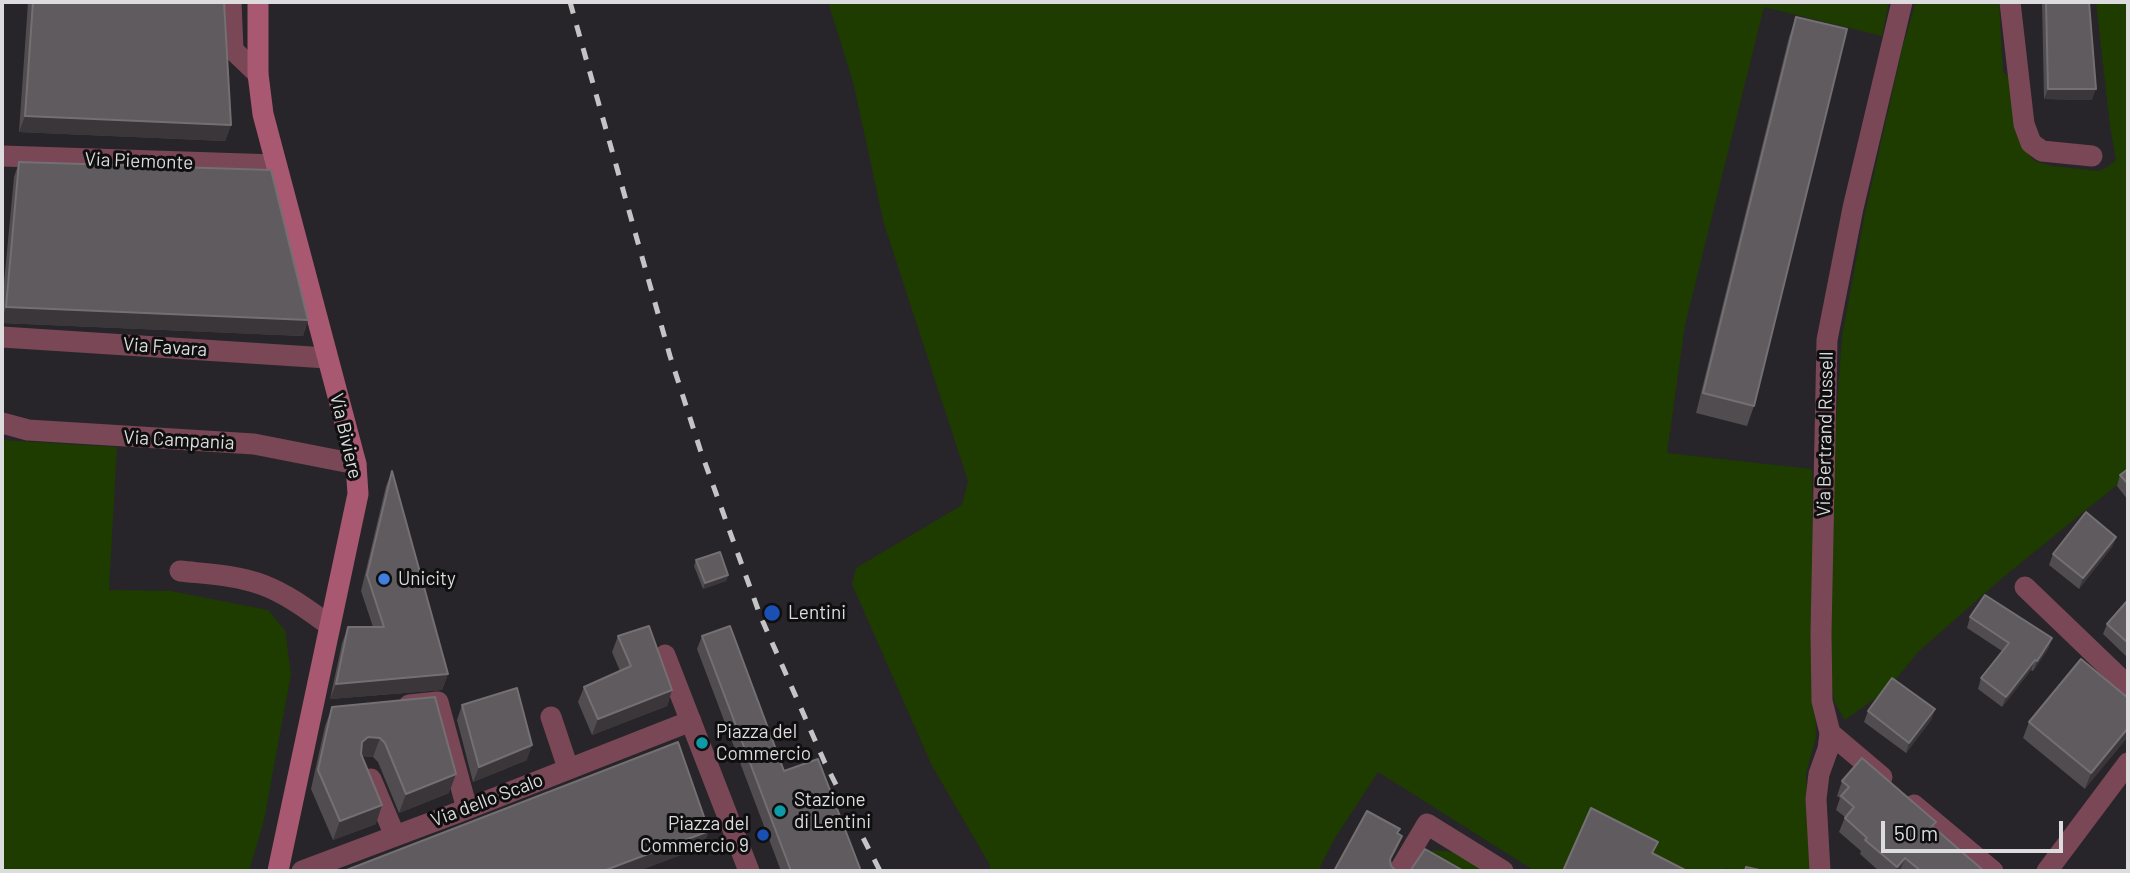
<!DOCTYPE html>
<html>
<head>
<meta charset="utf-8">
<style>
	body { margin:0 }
	#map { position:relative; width:2130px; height:873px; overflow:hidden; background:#272529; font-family:Barlow,sans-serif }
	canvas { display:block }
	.frame { position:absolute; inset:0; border:4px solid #dcdbdd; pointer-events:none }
	.scale { position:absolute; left:1881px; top:821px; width:182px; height:32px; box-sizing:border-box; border:4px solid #dcdbdd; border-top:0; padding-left:9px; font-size:21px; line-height:24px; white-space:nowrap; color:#dcdbdd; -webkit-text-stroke:5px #0f0f10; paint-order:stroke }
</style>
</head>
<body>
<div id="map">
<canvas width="2130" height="873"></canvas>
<div class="frame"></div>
<div class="scale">50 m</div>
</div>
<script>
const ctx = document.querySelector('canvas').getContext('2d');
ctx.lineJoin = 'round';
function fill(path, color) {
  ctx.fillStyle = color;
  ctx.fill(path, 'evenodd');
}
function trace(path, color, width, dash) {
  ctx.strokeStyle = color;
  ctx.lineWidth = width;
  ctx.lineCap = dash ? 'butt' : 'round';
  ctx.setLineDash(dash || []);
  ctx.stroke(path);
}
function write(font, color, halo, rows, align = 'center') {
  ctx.font = font + ' Barlow,sans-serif';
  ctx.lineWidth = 6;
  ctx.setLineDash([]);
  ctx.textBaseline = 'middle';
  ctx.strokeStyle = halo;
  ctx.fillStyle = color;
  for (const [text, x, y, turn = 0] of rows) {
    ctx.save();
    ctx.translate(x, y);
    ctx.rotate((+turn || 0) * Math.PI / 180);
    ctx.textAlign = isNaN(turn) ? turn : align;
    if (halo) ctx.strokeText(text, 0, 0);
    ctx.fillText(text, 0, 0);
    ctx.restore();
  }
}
const green = new Path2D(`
	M828,2H1889L1882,36L1764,7L1685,325L1667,453L1812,469L1816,737L1806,774L1811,871H1744L1725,868L1723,871H1663L1659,869L1654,852L1564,871H1535L1378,772L1335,838L1318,871H990V865L932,766L852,584L856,568L962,505L968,481L884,224L853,82Z
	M1916,2H1999L2003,72L2010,78L2024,149L2035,161L2052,166L2098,171L2106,168L2116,160L2110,126L2096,2H2128V476L2001,579L1918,652L1888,689L1845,720L1834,701L1830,669L1834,453L1842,336L1865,213L1903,45Z
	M2,440L117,447L109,590L171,591L268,610L285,630L291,674L264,820L249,871H2Z
	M1433,850L1453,852L1487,871H1442L1420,859Z`);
const street = new Path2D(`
	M231,2L233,50L258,74
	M2010,2L2024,124L2031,143L2042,151L2092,156
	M2,156L276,165
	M2,337L327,358
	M2,423L28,430L254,444L356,464
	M180,571C207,574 237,575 263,585C287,594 308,610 329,625
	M2025,587L2128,686
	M665,655L749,871
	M409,705L438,702L467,809
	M551,717L568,768
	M1830,733L1882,777
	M371,779L395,836
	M1914,805L1993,871
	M302,871L467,809L691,721
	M1399,871L1427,824L1503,871
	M1820,871L1816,799L1819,774L1828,749L1830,733L1822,701L1821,633L1827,340L1853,208L1902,2
	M2047,871L2128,763`);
const secondary = new Path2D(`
	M258,2V74L263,114L356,464L358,494L278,871`);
const rail = new Path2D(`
	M570,2L670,356L700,449L760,615L825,763L880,871`);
const wall = new Path2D(`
	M28,2H224L231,125L225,141L19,132Z
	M2042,2H2089L2092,100L2044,99Z
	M1796,17L1754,406L1747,426L1696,413L1789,37Z
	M19,162L308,320L303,336L2,323V304L14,177Z
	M2128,469V500L2117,486L2120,475Z
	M392,471L448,674L442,690L330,699L342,643L348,627H373L361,591L386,486Z
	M2116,537L2112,547L2079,589L2049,565L2053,554Z
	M696,560L728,575L726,581L703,589L694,566Z
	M2128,600V658L2103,634L2107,624Z
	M1970,617L2052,638L2048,649L2033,671L2031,670L2002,707L1978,689L1981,678L2002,651L1967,628Z
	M618,636L672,690L667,706L592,735L578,702L584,687L620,671L612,652Z
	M702,636L784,771L861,871H781L697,649Z
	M435,697L449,793L399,813L378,762L373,757L362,756L376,824L333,840L311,789L325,726L332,707Z
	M2128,698L2085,789L2023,738L2029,722Z
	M462,705L527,760L473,782L457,720Z
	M1935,709L1931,720L1906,753L1864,722L1868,711Z
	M1842,781L1936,822L1934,827L1984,871H1879L1860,854L1861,851L1839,832L1845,817L1836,810L1840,798L1837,796Z`);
const shadedWall = new Path2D(`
	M2048,89H2096L2092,100L2044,99Z
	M25,116L231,125L225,141L19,132Z
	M6,307L308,320L303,336L2,323V318Z
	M2116,537L2112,547L2079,589L2083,578Z
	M728,575L726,581L703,589L705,583Z
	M2052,638L2048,649L2033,671L2037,661Z
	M2035,660L2031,670L2002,707L2006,697Z
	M448,674L442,690L330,699L336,684Z
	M672,690L667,706L592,735L598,719Z
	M1935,709L1931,720L1906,753L1909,743Z
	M2128,728V737L2085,789L2091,773Z
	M368,737L380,738L373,757L362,756L355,761L362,742Z
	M532,745L527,760L473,782L479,767Z
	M456,774L449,793L399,813L406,794Z
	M382,805L376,824L333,840L340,821Z
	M709,831L703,847L639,871H603Z
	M1402,836L1398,847L1386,870L1390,859Z
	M1905,858L1900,871H1895L1897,867Z`);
const building = new Path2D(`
	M33,2H224L231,125L25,116Z
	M2046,2H2089L2096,89H2048Z
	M1796,17L1847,29L1754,406L1703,393Z
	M19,162L271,170L308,320L6,307Z
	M2128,469V484L2120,475Z
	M392,471L448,674L336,684L348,627H384L367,575Z
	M2086,512L2116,537L2083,578L2053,554Z
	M720,552L728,575L705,583L696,560Z
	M1985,595L2052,638L2037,661L2035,660L2006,697L1981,678L2009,643L1970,617Z
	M2128,600V643L2107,624Z
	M649,626L672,690L598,719L584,687L631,666L618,636Z
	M730,626L784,771L818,759L861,871H791L702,636Z
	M2081,659L2128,698V728L2091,773L2029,722Z
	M1892,678L1935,709L1909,743L1868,711Z
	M517,688L532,745L479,767L462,705Z
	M435,697L456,774L406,794L385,743L380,738L368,737L362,742L361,754L382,805L340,821L318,770L332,707Z
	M678,742L709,831L603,871H344Z
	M1862,758L1936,822L1932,826L1984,871H1921L1905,858L1897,867L1865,840L1867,838L1845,818L1854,807L1841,796L1849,787L1842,781Z
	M1591,808L1658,842L1652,853L1687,871H1563Z
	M1367,811L1400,829L1397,833L1402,836L1390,859L1391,866L1396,871H1334Z
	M1425,849L1462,870L1461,871H1410Z
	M1746,867L1764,871H1745Z`);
const markers = [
	[384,579,7,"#3f7fe0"],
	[772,613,9,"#1a4fb4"],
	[702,743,7,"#0f9aa8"],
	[780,811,7,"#0f9aa8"],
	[763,835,7,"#1a4fb4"]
];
const streetNames = [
	["Via Piemonte",139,161,2],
	["Via Favara",165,347,4],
	["Via Bertrand Russell",1825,434,-89],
	["Via Biviere",346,436,77],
	["Via Campania",179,440,3],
	["Via dello Scalo",487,800,-21]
];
const poiNames = [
	["Unicity",398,579],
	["Lentini",788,613],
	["Piazza del",716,732],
	["Commercio",716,754],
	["Stazione",794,800],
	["di Lentini",794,822],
	["Piazza del",749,824,"right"],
	["Commercio 9",749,846,"right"]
];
fill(green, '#1e3b00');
trace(street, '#7a4756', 21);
trace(secondary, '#a85870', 21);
trace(rail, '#c4c3c5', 5, [12, 12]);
fill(wall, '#504c4f');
fill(shadedWall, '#3a3639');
fill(building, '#605b5e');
trace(building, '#736f72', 2);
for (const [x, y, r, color] of markers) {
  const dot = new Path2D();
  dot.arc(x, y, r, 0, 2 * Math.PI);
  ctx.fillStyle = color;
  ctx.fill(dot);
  trace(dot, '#0f0f10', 2.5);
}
write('19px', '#dcdbdd', '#0f0f10', streetNames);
write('19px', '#dcdbdd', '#0f0f10', poiNames, 'left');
</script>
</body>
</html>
